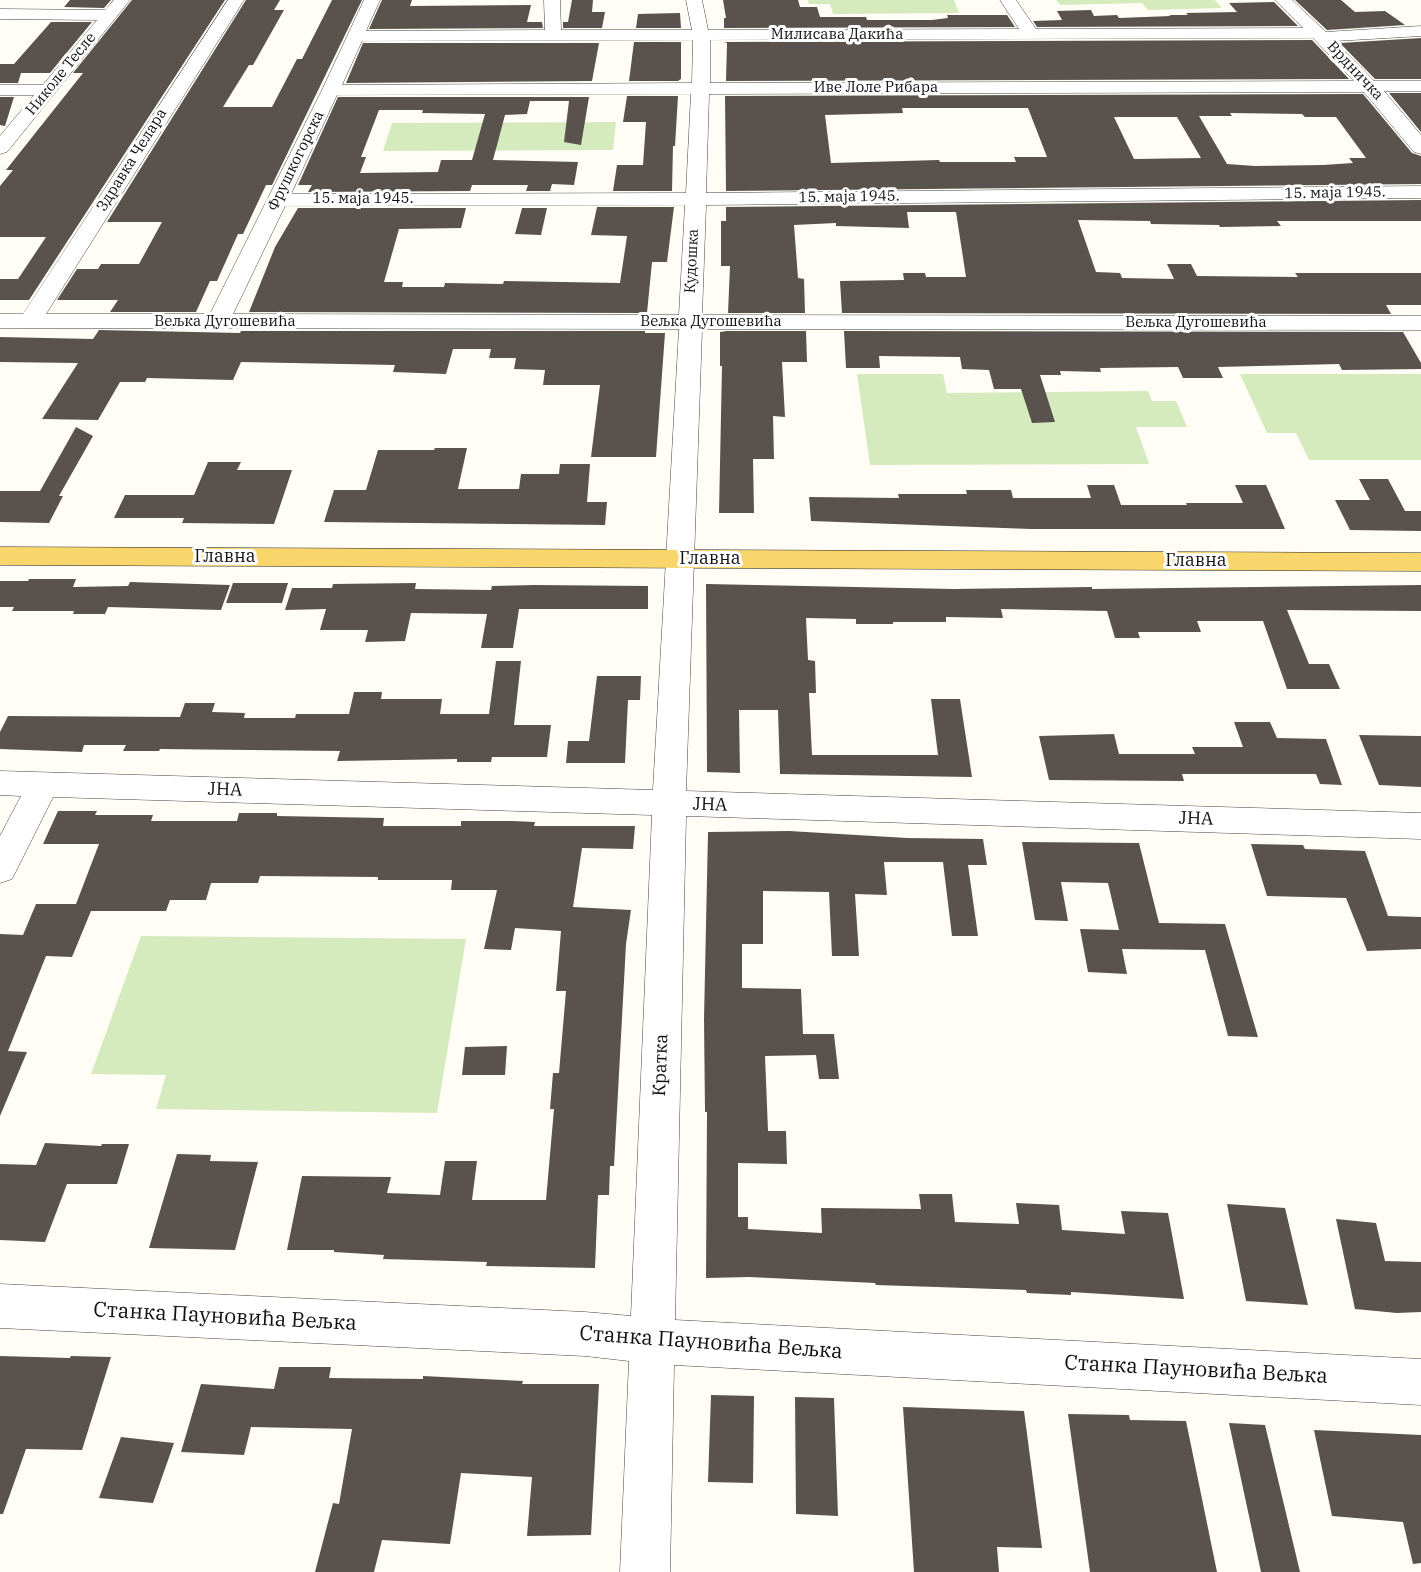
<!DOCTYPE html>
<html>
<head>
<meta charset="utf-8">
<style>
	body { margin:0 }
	canvas { display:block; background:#fffdf5 }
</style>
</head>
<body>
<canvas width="1421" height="1572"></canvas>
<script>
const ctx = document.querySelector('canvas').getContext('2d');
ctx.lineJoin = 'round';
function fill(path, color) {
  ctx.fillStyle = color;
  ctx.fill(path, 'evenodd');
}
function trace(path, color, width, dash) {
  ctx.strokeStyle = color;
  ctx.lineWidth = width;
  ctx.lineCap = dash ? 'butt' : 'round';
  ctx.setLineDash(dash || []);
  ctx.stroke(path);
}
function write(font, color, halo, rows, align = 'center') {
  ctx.font = font + ' "IBM Plex Serif",serif';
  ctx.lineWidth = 6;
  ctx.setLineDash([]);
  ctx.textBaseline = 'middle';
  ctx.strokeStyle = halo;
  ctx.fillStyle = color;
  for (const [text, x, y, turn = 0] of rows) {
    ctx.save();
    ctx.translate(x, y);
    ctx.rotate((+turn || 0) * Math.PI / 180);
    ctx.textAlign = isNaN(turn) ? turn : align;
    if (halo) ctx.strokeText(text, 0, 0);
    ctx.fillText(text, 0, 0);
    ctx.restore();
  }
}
const green = new Path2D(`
	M808,0H954L959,13L833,14L830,4H809Z
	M1056,0H1215L1222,8L1148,10L1142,3L1060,5Z
	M616,122L613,150L383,151L392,123Z
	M857,374H943L947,393L1148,391L1152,401H1176L1187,427H1136L1149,464L870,465Z
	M1240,374H1421V460H1309L1296,433H1267Z
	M141,936L466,939L437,1113L156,1109L166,1075L91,1074Z`);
const building = new Path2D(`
	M70,0H111L104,8L64,7Z
	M132,0H225L29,300H0V279H18L46,237H0V186L13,170H6L83,73H73Z
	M246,0H280L274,10H284L253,65H249L223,107H272L297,59H302L332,0H362L272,185H266L243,234H238L217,281H210L196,312H110L118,300H57L77,269H98L101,264H139L162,222H107Z
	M382,0H412L410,6L531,5L527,22H542L543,28L369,29Z
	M572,0H593L592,12H605L602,28H563V22H568Z
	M723,0H798L800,7H817L820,17H866L867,20H932L948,18L947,15H1007L1015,27L724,28V18H726Z
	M1295,0H1341L1355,12L1385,11L1405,25L1327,30Z
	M1274,2L1298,26L1037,27L1033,21L1062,20L1057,11L1091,10L1094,16L1117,15L1119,18L1171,16L1169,15H1188L1186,13L1237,12L1229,3Z
	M680,13L681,28H636L638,14Z
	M51,22H92L50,73H21L18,83H0V64H14Z
	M1421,38V79H1375L1340,43Z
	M1312,40L1349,79L726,81L727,43L724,42Z
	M634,42H681V79L678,81H629Z
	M363,43H599L592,81L346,83Z
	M1389,93H1421V132Z
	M1363,94L1412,153L1421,156V184L726,191L725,96ZM902,108H1028L1047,157H1014L1016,162H940L939,160L831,163L825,115L903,113ZM1230,113L1302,114L1305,117H1336L1366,158H1349L1353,163L1323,165L1255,166L1227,164L1199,116H1232ZM1114,117H1177L1201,158L1134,159Z
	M627,96H678L675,146H673L672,191H613L617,165H643L646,122H623Z
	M0,97H14L5,126L0,125Z
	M338,97H589L581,145L564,142L569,101H530L527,114L505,115L493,160L578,162L574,185L552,184L550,191H526L528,185H472L470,191L308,192L312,185H298ZM379,110H423L422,113L485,114L472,160H441L438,172L360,173L366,157H361Z
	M1421,200V221H1277L1281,226L1220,227L1219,225L1151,224L1150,221L1078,220L1096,272L1120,273L1122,278L1174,279L1167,264H1191L1197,276L1298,277L1295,273H1421V305H1386L1391,314L842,313L840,281L904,280L903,273H925L926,277H966L956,212H907L909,228L836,226V223L794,225L798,278L804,279L805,313H728L730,266H721V221H726V207Z
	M597,207H674L667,262H652L647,313L249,312L275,247L298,208H466L461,228L399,229L384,282H403L402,287H444L445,283L503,284L504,281L620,283L627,236L591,235Z
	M522,208H547L541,235L515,234Z
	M99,330L240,333L241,331H645V333H665L656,457H591L600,385H543L545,370L514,369L516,358H489L491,349H453L446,374L393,372L395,365L241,362L233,380L147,378L145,382H120L98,420L42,419L78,363L0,362V337L93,339Z
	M727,331H806L807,362H782L785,417L773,416L774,459H753L754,513H719L722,366H720V332Z
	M844,331L1403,332L1421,363V369L1342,370L1339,364L1218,367L1223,378H1183L1178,367L1100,368L1101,372L1060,371L1061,375H1040L1055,422L1032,423L1021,389H994L989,370L962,369L960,357L879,356L880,368H846Z
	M76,427L93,436L59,496H63L49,523L0,522V491H40Z
	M435,448H467L458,489H519L521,474H559L560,464H590L587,502H607L605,525L324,522L334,490H366L378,450H434Z
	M208,462H241L237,470H292L274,524L182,523L184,518H114L125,495H194Z
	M1359,479H1388L1405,511H1421V531L1350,530L1335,500H1370Z
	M1087,485H1114L1121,505H1187L1186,503H1243L1235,485H1266L1285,529H1031L811,521L809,497L899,498L898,494H967L966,490H1011L1013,498H1091Z
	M29,579H76L73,587L128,586L130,582L230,585L221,610L108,607L105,614H73L74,611H12L14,607H0V581H28Z
	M233,583H288L282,603H226Z
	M416,583L415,589L491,590L492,586L535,585L648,586V609H519L513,648H481L487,614L411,613L405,641L365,642L368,630H320L326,609L285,610L292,588H332L333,584Z
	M706,584L954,589L1092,587V589L1421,585V611L1287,610L1309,664H1329L1340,689H1287L1263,621H1197L1201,632H1138L1140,638H1115L1107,611L1001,609L1003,618L946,617V622H893V624H856V619L806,618L808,660L815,661L816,693H809L812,755H938L931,699H960L972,777L780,774L778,710H739L740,773L707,772Z
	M496,661H521L514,725H551L547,757H492L491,762H457V759L337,761L340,751L160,749L159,751H123L126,745H84L82,752L0,749V732L8,716L180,717L185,703H215L212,712L245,713L244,718H295L296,714H349L354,692H382L381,699H442L440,714H489Z
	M597,676H641L640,700H628L625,763H566L568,741H589Z
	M1234,722H1270L1277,738L1326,739L1342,785L1320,784L1316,774H1182L1184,781L1049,780L1039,736L1114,734L1119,754H1195L1192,747H1243Z
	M1359,735L1421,736V787L1379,785Z
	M58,811H97L95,815H153L151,821H237L239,813H277V816L384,818L383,826H461V821H511L535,822L534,826H635L633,849L582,848L573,907L631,910L626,944L614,1166H610L609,1195H598L595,1268L486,1266L487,1262L383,1259L384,1255L334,1252V1250H287L302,1176L391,1177L387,1193L440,1195L445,1161H477L472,1200H546L554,1109H550L553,1073H559L566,991H556L561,931L515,928L511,950L484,949L497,890H451L452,880H378V877L260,876L258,883H211L206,900H170L166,911H91L72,957L46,956L8,1051L27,1052L0,1116V934L23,935L36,904H76L99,844H43Z
	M789,831L907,838L983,839L987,865H968L978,936H952L943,862H884L887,895L855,894L859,956H832L829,892L763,891V944H742V988L801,989L803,1034H834L839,1079H819L816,1055L765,1056L768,1131H786L787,1164L738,1163V1217H748V1229L822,1233L821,1208L921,1209L919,1194H952L955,1222L1019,1224L1016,1203L1059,1205L1062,1230L1125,1234L1121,1211L1168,1213L1184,1299L1071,1292V1295L1027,1293L1026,1290L876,1285L875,1283L749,1277L706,1278L707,1112H705L704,1019L708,832Z
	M1022,842L1139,843L1159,923L1225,924L1258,1037L1228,1036L1205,950L1122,949L1127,974L1088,972L1080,929L1119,930L1108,883L1061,882L1068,921L1035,920Z
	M1251,844L1303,845L1305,849L1365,851L1388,916L1421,917V949L1367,951L1346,898L1267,896Z
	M507,1046L505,1075H462L465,1047Z
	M45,1143L101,1146L102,1144H129L117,1184H67L45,1242L0,1240V1164L36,1165Z
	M177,1154L211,1155L210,1161L258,1162L235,1250L149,1248Z
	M1227,1204L1285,1208L1308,1305L1246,1301Z
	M1336,1219L1376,1223L1385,1261L1421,1262V1312L1397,1313L1355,1309Z
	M0,1356L70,1358L71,1356L111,1357L82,1450L26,1449L3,1514H0Z
	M279,1367H331L329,1378L423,1379V1376L523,1381L522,1384H599L591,1535L527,1536L532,1477L461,1473L450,1544L382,1540L374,1572H315L333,1503L339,1504L352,1429L251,1427L244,1455L181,1452L201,1384L274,1389Z
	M711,1395L754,1396L753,1483L708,1482Z
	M795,1397L834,1398L838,1516L796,1514Z
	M903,1407L1024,1411L1042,1548L997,1547L999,1572H914Z
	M1068,1414L1129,1415L1130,1420L1186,1421L1217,1572H1090Z
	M1229,1423L1265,1425L1300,1572H1261Z
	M1314,1430L1421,1435V1563L1413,1564L1403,1522L1332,1516Z
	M121,1437L174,1443L153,1503L99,1498Z`);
const minor = new Path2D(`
	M114,0H130L7,152L0,154V136L34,95H0V85H43L97,20L0,19V9L105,10Z
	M228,0H244L46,314H210L322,90L364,0H380L366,31L545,30L544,0H560L561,30H692L686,0H702L708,30L1019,29L1000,0H1016L1036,29L1303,28L1275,0H1292L1326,32L1421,26V36L1335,41L1374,81H1421V91H1384L1421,135V154L1414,152L1364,92L709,94L706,193L1421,186V198L706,205L702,315L1421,316V330L702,329L686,791L1421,813V839L686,816L675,1320L1421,1359V1405L674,1365L670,1572H620L629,1361L585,1356L0,1328V1284L585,1312L631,1316L652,815L53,797L12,879L0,883V836L21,796L0,795V771L653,790L679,329L0,328V314H23ZM1313,38L1354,81L710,83V40ZM693,40L692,83L342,85L362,41ZM691,94L686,193L291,194L337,95ZM685,205L679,315L233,314L285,206Z`);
const major = new Path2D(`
	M0,547L1421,553V571L0,565Z`);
const farStreetnames = [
	["Милисава Дакића",837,35],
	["Врдничка",1355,71,47],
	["Николе Тесле",61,74,-51],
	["Иве Лоле Рибара",876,88],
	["Здравка Челара",132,160,-58],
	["Фрушкогорска",296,161,-64],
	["15. маја 1945.",1335,193,-1],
	["15. маја 1945.",849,197,-1],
	["15. маја 1945.",363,199],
	["Кудошка",692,261,-87],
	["Вељка Дугошевића",225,322],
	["Вељка Дугошевића",711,322],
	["Вељка Дугошевића",1196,323]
];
const streetNames = [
	["Главна",225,557],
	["Главна",710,559],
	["Главна",1196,561],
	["ЈНА",225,790,2],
	["ЈНА",710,805,2],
	["ЈНА",1196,819,2],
	["Кратка",661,1065,-88]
];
const nearStreetnames = [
	["Станка Пауновића Вељка",225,1317,3],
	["Станка Пауновића Вељка",711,1343,4],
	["Станка Пауновића Вељка",1196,1370,3]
];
fill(green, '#d5ebbd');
fill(building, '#5a524d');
trace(minor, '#444', 1);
trace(major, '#222', 1);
fill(minor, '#fff');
fill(major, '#f9d66b');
write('15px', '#111', '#fff', farStreetnames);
write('18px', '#111', '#fff', streetNames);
write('21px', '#111', '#fff', nearStreetnames);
</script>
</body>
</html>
